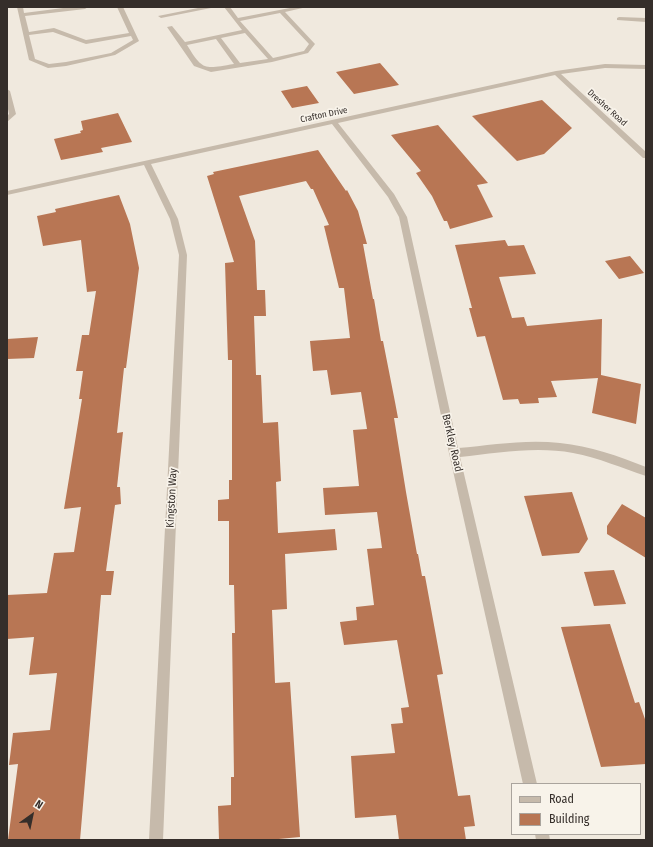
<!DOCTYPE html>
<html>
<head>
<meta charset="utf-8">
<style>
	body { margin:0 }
	#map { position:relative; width:653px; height:847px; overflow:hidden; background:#f0e9de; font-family:"Fira Sans Condensed",sans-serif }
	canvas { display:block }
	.frame { position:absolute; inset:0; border:8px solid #352e2a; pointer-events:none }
	.legend { position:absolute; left:511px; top:783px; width:130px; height:52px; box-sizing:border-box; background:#f8f3ea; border:1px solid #aaa49d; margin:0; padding:5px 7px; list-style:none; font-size:12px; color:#352e2a }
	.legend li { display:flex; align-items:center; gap:8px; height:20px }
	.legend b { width:20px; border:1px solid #aaa49d }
	.north { position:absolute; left:12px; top:795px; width:40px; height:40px; -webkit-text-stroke:3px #f8f3ea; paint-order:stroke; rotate:33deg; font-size:11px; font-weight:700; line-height:16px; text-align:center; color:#352e2a }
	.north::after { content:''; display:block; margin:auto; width:14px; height:18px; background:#352e2a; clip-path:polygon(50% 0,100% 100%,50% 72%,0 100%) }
</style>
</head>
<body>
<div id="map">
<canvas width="653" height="847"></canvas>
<div class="frame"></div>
<ul class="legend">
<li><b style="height:5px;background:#c6baab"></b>Road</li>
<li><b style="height:11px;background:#b87654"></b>Building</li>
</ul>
<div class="north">N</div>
</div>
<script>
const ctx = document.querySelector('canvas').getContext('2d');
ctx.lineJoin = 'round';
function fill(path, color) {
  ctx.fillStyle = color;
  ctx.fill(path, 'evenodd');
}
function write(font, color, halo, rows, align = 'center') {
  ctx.font = font + ' "Fira Sans Condensed",sans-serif';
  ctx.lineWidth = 3.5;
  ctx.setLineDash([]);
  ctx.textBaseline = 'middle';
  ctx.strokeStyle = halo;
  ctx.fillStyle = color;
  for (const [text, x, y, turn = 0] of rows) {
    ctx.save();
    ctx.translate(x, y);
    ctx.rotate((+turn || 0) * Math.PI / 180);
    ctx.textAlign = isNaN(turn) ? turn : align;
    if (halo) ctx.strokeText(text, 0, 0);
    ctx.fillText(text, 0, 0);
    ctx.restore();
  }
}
const building = new Path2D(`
	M380,63L399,85L354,94L336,72Z
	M307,86L319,103L292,108L281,91Z
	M542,100L572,128L544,154L517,161L472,116Z
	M118,113L132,142L101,148L103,152L61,160L54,139L81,133L80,131L83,130L81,121Z
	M438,125L488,183L477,185L493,217L450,229L447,221H444L432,196L416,173L421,171L391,135Z
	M318,150L346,191L347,190L358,211L367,244H363L373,299H374L381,341H383L395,402L398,418H394L406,492L417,554H418L422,576H425L443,674L437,675L458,796L470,795L475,826L464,827L466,840H399L396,815L355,818L351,756L395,753L391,724L403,723L401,708L409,707L397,640L344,645L340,622L357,620L356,607L374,605L367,549L382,548L377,512L325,515L323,488L359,486L353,430L367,429L361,392L331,395L327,370L313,371L310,341L350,338L344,288H339L324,226L329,225L313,189H311L306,181L239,196L255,241L257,290H265L266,316H254L256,375H261L263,423L278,422L281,481L276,482L278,533L335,529L337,550L285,554L287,609L272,610L275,683L290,682L300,837L268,840H219L218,806L231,805V777H234L232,633H235L234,585H229V521H218V500L229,499V480H232V360H228L225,263L234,262L207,176L214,174L213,172Z
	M119,195L130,224L139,268L126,368H124L117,433L123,432L117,487H120L121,504L115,505L106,571H114L111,595H101L80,840H8L18,764L9,765L13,733L50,730L57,673L29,675L34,637L7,639V595L47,593L54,553L74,552L81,507L64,509L82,399H79L83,371H76L82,335H89L96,291L87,292L81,240L43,246L37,216L56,212L55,209Z
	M505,240L508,246L524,245L536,274L499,277L512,318L524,317L527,326L602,319L601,375L641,384L636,424L592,413L598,378L551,381L557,397L538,398L539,403L520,404L518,399L503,400L485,336L477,337L469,308H472L455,245Z
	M630,256L644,273L619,279L605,261Z
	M38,337L34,358L7,359V339Z
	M572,492L588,539L579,553L542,556L524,496Z
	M622,504L646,518V558L607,534V526Z
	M614,570L626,604L594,606L584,572Z
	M610,624L635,703L639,702L646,722V764L601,767L561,627Z`);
const service = new Path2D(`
	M17,7H23L24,13L71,7H88L85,9L25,16L29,32L54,28L86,40L129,33L117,7H123L139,41L115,55L66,66L48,68L29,60ZM53,32L86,44L131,36L133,40L111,53L66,62L49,64L35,59L29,35Z
	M203,7H216L161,18L158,16Z
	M224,7H230L238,18L295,7H307L285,12L315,44L308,53L272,62L211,72L194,66L167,27L172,26L185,42L242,30ZM280,13L309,44L304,51L273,58L240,21ZM245,33L268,59L240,63L221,38ZM216,39L234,64C204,69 203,71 187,45Z
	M619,17L646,18V22L617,20V18Z
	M7,89L10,91L16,114L7,122V116L9,114L7,104Z`);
const minor = new Path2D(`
	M605,64L646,65V69L605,68L561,74L646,152V158H643L555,75L338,123L394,194L407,217L458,448C492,445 526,439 560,443C590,446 618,456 646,467V476C622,468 599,458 573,453C536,446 497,453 460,457L537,784H523L449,453L399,217L388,197L332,124L151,164L178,219L187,255L163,840H149L179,255L170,219L144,165L7,195V191L556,71Z
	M535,834H549L550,840H536Z`);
const farStreetnames = [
	["Dresher Road",607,108,42],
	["Crafton Drive",324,115,-12]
];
const streetNames = [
	["Berkley Road",452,443,77],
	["Kingston Way",172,498,-87]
];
fill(building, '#b87654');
fill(service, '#c6baab');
fill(minor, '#c6baab');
write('9px', '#352e2a', '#f8f3ea', farStreetnames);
write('11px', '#352e2a', '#f8f3ea', streetNames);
</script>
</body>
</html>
